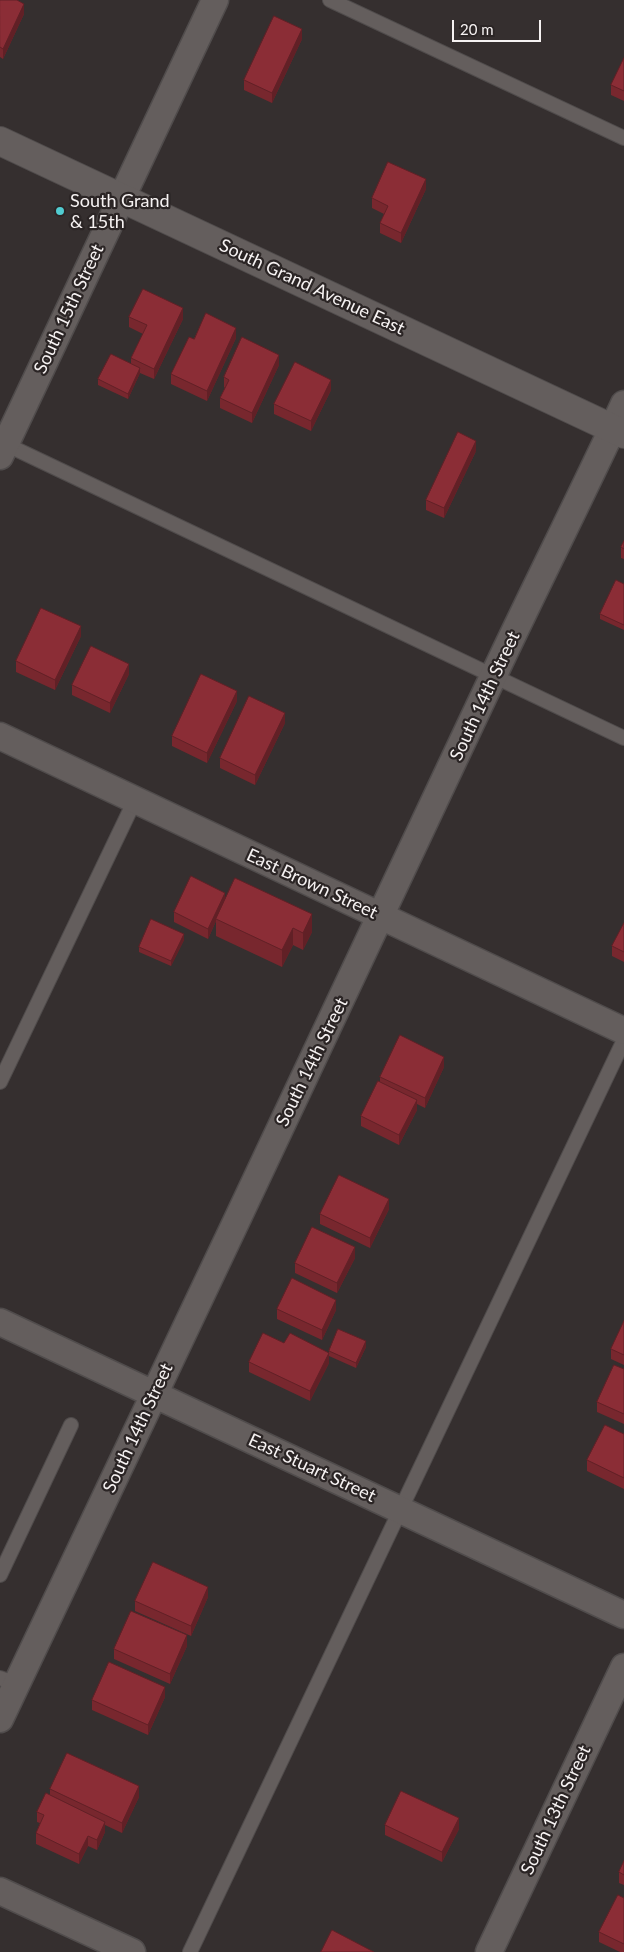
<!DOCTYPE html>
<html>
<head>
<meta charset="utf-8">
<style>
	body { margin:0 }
	#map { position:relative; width:624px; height:1952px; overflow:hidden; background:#352f2f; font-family:Lato,sans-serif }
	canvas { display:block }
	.scale { position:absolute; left:452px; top:20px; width:89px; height:22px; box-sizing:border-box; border:2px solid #f6f2f2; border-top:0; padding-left:6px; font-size:15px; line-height:18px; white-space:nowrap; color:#f6f2f2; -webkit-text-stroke:4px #2b2525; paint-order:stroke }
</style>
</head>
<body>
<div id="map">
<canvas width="624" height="1952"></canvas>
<div class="scale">20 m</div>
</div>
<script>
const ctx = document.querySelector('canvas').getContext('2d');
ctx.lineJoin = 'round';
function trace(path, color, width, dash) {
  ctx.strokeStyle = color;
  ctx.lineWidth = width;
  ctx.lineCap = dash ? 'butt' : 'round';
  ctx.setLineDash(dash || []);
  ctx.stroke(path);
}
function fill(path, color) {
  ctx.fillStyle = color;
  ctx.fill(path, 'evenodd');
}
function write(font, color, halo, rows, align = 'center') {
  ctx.font = font + ' Lato,sans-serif';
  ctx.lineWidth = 4.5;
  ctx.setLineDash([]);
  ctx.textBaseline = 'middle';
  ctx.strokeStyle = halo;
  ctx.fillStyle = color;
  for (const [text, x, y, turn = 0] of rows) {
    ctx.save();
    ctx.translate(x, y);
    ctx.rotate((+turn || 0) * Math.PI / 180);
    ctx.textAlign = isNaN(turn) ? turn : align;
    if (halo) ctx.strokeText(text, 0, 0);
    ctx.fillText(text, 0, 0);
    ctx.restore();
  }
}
const lane = new Path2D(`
	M330,0L624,138
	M1,442L624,738
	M0,1082L135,800
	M0,1575L71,1425
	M0,1678L17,1684
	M190,1952L624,1040`);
const street = new Path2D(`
	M0,456L215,0
	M0,736L624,1031
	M0,1322L624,1615
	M0,1719C164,1373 329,1028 491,681C534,589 581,497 624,404
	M0,1891L132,1952
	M489,1952L624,1667`);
const secondary = new Path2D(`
	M0,141L624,434`);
const wall = new Path2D(`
	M0,0L24,14L3,59L0,57Z
	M302,39L272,103L244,90V80Z
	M624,58V101L611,95V85Z
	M426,189L401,243L380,233V223L384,214L372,208V198Z
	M129,317L183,319L154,379L140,373L128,399L98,385V379L131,364V358L143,334L129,327Z
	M236,338L207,401L171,384V374L194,339Z
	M279,365L252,423L220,408V398L225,388L224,387V377Z
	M331,390L311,431L274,414V404Z
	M476,451L444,518L426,510V500Z
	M624,541V559L621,558V547Z
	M624,584V630L600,619V614Z
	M81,636L55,690L16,672V661Z
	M129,674L110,713L72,695V685Z
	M237,701L207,763L172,746V736Z
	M285,723L255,785L220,768V758Z
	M225,900L312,932L303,950L293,945L282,967L216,936V921L208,939L174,922V912Z
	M624,923V962L612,956V946Z
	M184,940L171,966L139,952V947Z
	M444,1067L425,1108L417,1104V1110L399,1145L361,1126V1116L380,1082V1077Z
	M389,1209L370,1248L320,1224V1214Z
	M355,1258L337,1293L295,1273V1263Z
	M277,1309L336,1310L322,1340L277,1319Z
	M624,1321V1365L611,1359V1349Z
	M284,1343L329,1363L310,1401L249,1372V1362Z
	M366,1347L356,1368L329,1356V1351Z
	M624,1369V1424L597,1412V1402Z
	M624,1434V1489L587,1471V1460Z
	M208,1597L191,1636L135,1611V1601Z
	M187,1646L170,1684L114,1659V1649Z
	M165,1697L148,1735L92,1710V1700Z
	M50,1789L139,1797L122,1833L105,1825V1832L97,1850L88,1846L79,1864L36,1844V1833L40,1823L37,1822V1812L50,1795Z
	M385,1825L459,1829L442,1862L385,1835Z
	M624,1861V1885L619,1883V1872Z
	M624,1898V1952H620L599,1942V1932Z`);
const shadedWall = new Path2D(`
	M24,4V14L3,59V49Z
	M302,29V39L272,103V93Z
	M426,179V189L401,243V233Z
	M183,308V319L154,379V369Z
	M236,328V338L207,401V391Z
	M279,355V365L252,423V413Z
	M140,368V373L128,399V394Z
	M331,380V390L311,431V421Z
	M476,441V451L444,518V508Z
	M81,626V636L55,690V680Z
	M129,664V674L110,713V703Z
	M237,691V701L207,763V753Z
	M285,713V723L255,785V775Z
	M225,893V903L216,919V921L208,939V929Z
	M312,914V932L303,950V933Z
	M293,928V945L282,967V950Z
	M184,934V940L171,966V961Z
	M444,1057V1067L425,1108V1098Z
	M417,1100V1110L399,1145V1135Z
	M389,1199V1209L370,1248V1238Z
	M355,1247V1258L337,1293V1283Z
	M336,1300V1310L322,1340V1330Z
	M366,1341V1347L356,1368V1363Z
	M329,1353V1363L310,1401V1391Z
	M208,1587V1597L191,1636V1626Z
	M187,1635V1646L170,1684V1674Z
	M165,1687V1697L148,1735V1725Z
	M139,1786V1797L122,1833V1823Z
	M459,1818V1829L442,1862V1852Z
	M105,1822V1832L97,1850V1840Z
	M88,1836V1846L79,1864V1854Z`);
const building = new Path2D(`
	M0,0H17L24,4L3,49L0,47Z
	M274,16L302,29L272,93L244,80Z
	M624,58V91L611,85Z
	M388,162L426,179L401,233L380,223L388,206L372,198Z
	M143,289L183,308L154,369L131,358L147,325L129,317Z
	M206,313L236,328L207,391L171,374L189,337L194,339Z
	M242,337L279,355L252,413L220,398L229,380L224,377Z
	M111,354L140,368L128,394L98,379Z
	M295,362L331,380L311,421L274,404Z
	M458,432L476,441L444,508L426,500Z
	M624,541V549L621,547Z
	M616,580L624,584V625L600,614Z
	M41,608L81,626L55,680L16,661Z
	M91,646L129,664L110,703L72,685Z
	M201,674L237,691L207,753L172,736Z
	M249,696L285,713L255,775L220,758Z
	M191,876L225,893L208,929L174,912Z
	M235,878L312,914L303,933L293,928L282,950L216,919Z
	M151,919L184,934L171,961L139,947Z
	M624,923V952L612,946Z
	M400,1035L444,1057L425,1098L380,1077Z
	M378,1081L417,1100L399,1135L361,1116Z
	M339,1175L389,1199L370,1238L320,1214Z
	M312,1227L355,1247L337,1283L295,1263Z
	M292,1278L336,1300L322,1330L277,1309Z
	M624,1321V1355L611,1349Z
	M338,1329L366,1341L356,1363L329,1351Z
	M263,1333L284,1343L290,1333L329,1353L310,1391L249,1362Z
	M614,1365L624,1369V1414L597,1402Z
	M605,1425L624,1434V1478L587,1460Z
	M153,1562L208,1587L191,1626L135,1601Z
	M131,1611L187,1635L170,1674L114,1649Z
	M109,1662L165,1687L148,1725L92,1700Z
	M67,1753L139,1786L122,1823L50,1789Z
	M401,1791L459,1818L442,1852L385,1825Z
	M46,1793L105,1822L97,1840L88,1836L79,1854L36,1833L44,1815L37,1812Z
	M624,1861V1875L619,1872Z
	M618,1895L624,1898V1944L599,1932Z
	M332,1930L374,1952H321Z`);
const markers = [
	[60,211,5,"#51ccd1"]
];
const poiNames = [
	["South Grand",70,201],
	["& 15th",70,222]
];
const streetNames = [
	["South Grand Avenue East",312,287,25],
	["South 15th Street",69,309,-65],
	["South 14th Street",485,696,-65],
	["East Brown Street",312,884,25],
	["South 14th Street",312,1062,-64],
	["South 14th Street",138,1428,-65],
	["East Stuart Street",312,1468,25],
	["South 13th Street",556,1810,-65]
];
trace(lane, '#504c4c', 16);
trace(street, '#504c4c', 29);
trace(secondary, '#504c4c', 30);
trace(lane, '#645e5d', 14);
trace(street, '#645e5d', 26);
trace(secondary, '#645e5d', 28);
fill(wall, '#78272e');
fill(shadedWall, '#612026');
fill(building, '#8b2d36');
trace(building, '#612026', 1);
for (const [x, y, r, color] of markers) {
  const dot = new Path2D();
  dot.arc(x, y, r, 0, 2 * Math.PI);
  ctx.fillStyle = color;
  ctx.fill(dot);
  trace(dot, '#2b2525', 2);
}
write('18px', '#f6f2f2', '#2b2525', poiNames, 'left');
write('18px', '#f6f2f2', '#2b2525', streetNames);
</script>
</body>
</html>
